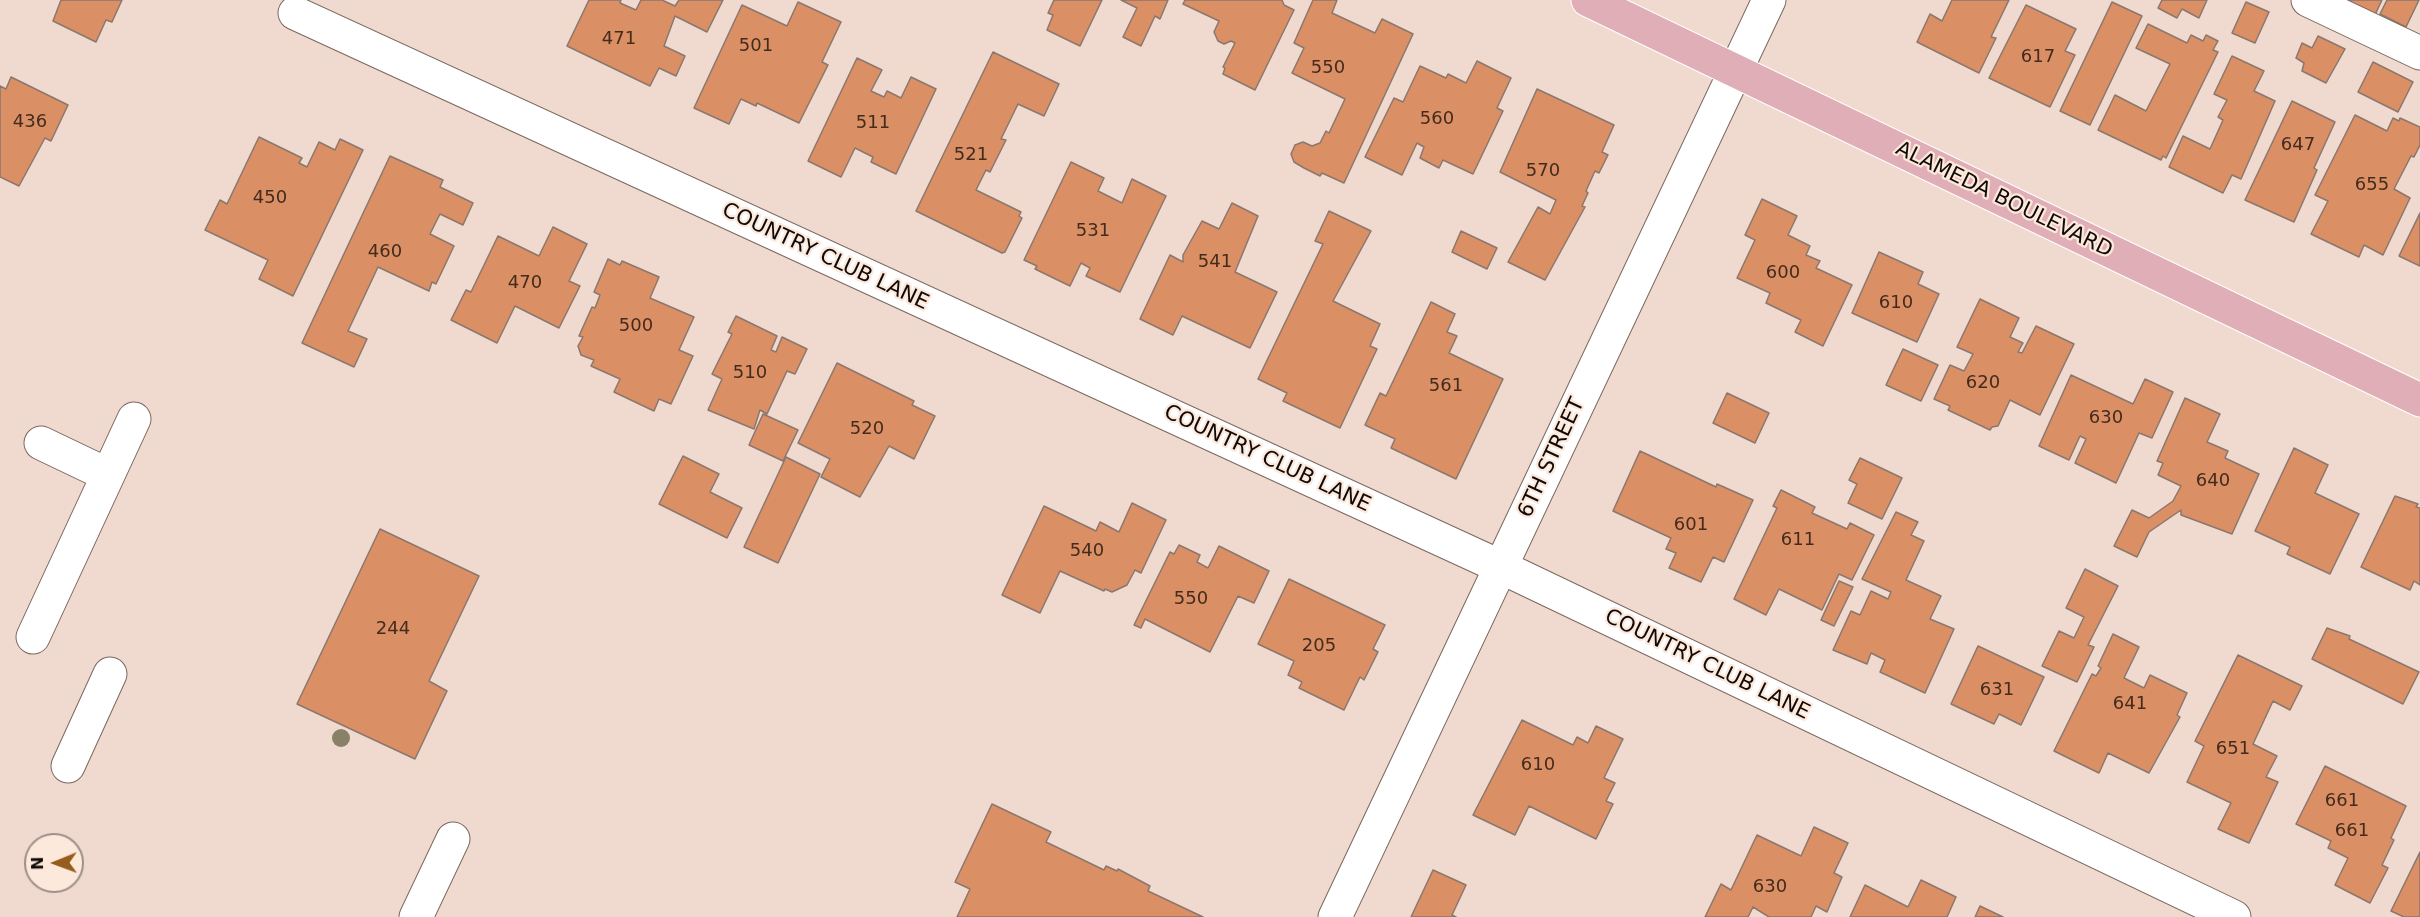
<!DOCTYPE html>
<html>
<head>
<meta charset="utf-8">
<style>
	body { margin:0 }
	#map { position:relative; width:2420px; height:917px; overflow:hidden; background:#f0dacf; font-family:"DejaVu Sans",sans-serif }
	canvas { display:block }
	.north { position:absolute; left:24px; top:833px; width:60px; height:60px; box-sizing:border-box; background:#fde8dc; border:2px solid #9e8f87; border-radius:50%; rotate:269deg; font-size:16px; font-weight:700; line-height:24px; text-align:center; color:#100a07 }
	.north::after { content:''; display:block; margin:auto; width:21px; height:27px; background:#965c1b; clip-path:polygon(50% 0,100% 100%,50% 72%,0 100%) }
</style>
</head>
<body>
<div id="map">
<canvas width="2420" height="917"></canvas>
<div class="north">N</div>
</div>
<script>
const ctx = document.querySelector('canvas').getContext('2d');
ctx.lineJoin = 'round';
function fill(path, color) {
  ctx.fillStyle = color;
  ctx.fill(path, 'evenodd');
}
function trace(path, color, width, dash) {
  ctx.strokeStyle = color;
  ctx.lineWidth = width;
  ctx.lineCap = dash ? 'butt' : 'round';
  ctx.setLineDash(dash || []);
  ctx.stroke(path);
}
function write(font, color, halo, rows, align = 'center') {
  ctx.font = font + ' "DejaVu Sans",sans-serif';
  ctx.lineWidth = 4.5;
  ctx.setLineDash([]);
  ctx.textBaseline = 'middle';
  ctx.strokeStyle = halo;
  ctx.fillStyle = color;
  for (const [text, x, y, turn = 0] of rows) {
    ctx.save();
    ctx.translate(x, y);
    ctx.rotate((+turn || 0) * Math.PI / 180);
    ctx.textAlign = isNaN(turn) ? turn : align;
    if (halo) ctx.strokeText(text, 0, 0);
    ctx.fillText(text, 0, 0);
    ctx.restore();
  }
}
const building = new Path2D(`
	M61,0H122L112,22L106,20L96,42L53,21Z
	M589,0H621L620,3L636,10L641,0H662L675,6L679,0H723L707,32L675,16L664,46L685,56L676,76L659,68L650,86L567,46Z
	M1054,0H1102L1080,46L1047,30L1053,15L1048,13Z
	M1121,0H1168L1160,19L1155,16L1141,46L1123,37L1137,8Z
	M1185,0H1282L1284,5L1294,10L1255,90L1223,74L1225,68L1223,67L1235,43L1231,41L1224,44L1218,41L1214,32L1219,21L1183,4Z
	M1313,0H1337L1332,13L1375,33L1382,19L1413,34L1344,183L1322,173L1320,176L1304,168L1294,162L1291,154L1295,145L1303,142L1312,146L1320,143L1326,131L1329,133L1345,99L1292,73L1304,48L1294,43Z
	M1952,0H2009L1991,37L1996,38L1979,73L1917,42L1930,14L1942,21Z
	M2162,0H2207L2199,18L2182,9L2177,18L2158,8Z
	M2339,0H2382L2374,17Z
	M2387,0H2419L2406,27L2380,14Z
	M798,2L841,22L822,62L828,65L799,123L757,103L756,106L741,99L729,124L694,108L742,5L787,26Z
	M2112,2L2142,16L2090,125L2060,111Z
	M2246,2L2269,12L2255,43L2232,33Z
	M2026,5L2076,29L2065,51L2075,55L2050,107L1989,78Z
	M2148,24L2187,43L2191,35L2203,41L2206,35L2218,41L2213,50L2218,52L2166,158L2163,156L2161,160L2098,130L2115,95L2146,111L2170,64L2136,48Z
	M2318,36L2345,49L2326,83L2302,71L2304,63L2296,58L2302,43L2312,48Z
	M993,52L1059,84L1044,116L1018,104L1001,139L1006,140L990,172L986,170L976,190L1021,212L1019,216L1022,218L1005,252L1002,253L916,211Z
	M2232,56L2264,71L2254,91L2275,101L2241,179L2232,175L2223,193L2169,167L2183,136L2210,149L2223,120L2218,117L2227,100L2214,94Z
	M857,58L882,70L871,91L884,97L887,91L901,98L911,77L936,89L896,174L871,162L873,157L855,148L841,177L808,161Z
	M1477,61L1511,78L1497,108L1503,111L1473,174L1443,160L1439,168L1420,158L1424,147L1417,143L1402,175L1365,157L1394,98L1403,102L1420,66L1446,78L1448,74L1466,83Z
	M2373,62L2413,82L2398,112L2358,92Z
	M11,77L68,105L51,141L45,138L19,186L0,177V86L6,89Z
	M1537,89L1614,125L1602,152L1608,155L1599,173L1595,171L1586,191L1588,193L1582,206L1585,207L1545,280L1508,262L1538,207L1550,214L1556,200L1500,172Z
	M2292,101L2335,122L2314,168L2317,170L2294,222L2245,200Z
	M2355,115L2387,131L2393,118L2399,121L2400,118L2420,127V145L2414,157L2411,156L2394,189L2410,198L2383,255L2364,245L2359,257L2311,234L2328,201L2315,195Z
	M259,137L302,158L299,163L307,167L319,142L335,150L340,139L363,150L293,296L259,279L268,260L205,230L220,200L227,204Z
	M390,156L443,180L440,187L473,203L463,225L440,214L430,234L454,246L436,284L432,282L429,291L378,267L348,331L367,339L354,367L302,343Z
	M1071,162L1104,178L1098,191L1122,203L1132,179L1166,196L1120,292L1086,276L1090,268L1081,263L1070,286L1035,269L1037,266L1024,260Z
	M1762,199L1797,216L1788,235L1810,246L1806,255L1820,261L1816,268L1852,285L1823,346L1795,332L1801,320L1766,303L1770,293L1737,278L1755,240L1745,235Z
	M1232,203L1258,216L1235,272L1277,292L1250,348L1182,316L1173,335L1140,319L1170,255L1183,262V255L1202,221L1219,229Z
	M1329,211L1371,231L1333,301L1380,324L1370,346L1377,349L1340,428L1283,401L1287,393L1258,379L1323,244L1315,241Z
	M2420,213V266L2399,256Z
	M553,227L587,244L569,281L580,286L559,328L515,306L497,343L451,320L466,290L471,292L498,236L539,256Z
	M1461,231L1497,248L1487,269L1452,252Z
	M1879,252L1923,272L1918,284L1939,294L1917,342L1852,313Z
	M608,259L620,265L622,261L659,277L650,298L694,317L679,350L693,356L671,404L659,399L654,411L614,392L620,379L591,366L594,360L581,355L578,346L583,337L579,336L592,307L595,308L600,295L594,292Z
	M1980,299L2019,318L2010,337L2023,343L2018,352L2022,353L2036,326L2074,344L2040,415L2010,400L1998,426L1992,427L1990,430L1948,410L1950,406L1934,399L1950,365L1964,371L1973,354L1957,347Z
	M1431,302L1455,314L1447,332L1457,336L1449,353L1503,379L1456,479L1391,448L1395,439L1365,425L1380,393L1386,396Z
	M736,316L777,336L771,350L776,352L782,337L807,349L795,374L787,371L767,414L760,410L754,429L708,410L722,379L712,374L732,334L728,332Z
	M1903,349L1938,365L1921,401L1886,385Z
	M837,363L914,401L912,405L935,416L914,459L889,446L860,497L821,477L830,459L798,443Z
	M2071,375L2133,404L2145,379L2173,392L2152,438L2139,433L2116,483L2075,463L2086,439L2080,436L2069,460L2039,446Z
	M1727,393L1769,413L1755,443L1713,423Z
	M2185,398L2220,414L2207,442L2228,451L2225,458L2259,474L2232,534L2181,515V510L2149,532L2137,557L2114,546L2132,510L2149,518L2173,501L2181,486L2158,475L2163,463L2157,461Z
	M763,414L798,430L783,461L749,445Z
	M2294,448L2328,465L2315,493L2359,514L2330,574L2287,554L2290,547L2255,531Z
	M1640,451L1716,487L1717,484L1753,500L1724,562L1713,557L1701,582L1669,568L1676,553L1666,549L1671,538L1613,511Z
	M683,456L719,474L710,492L742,508L727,538L659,504Z
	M786,457L820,474L778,563L744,547Z
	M1860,458L1902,478L1882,519L1848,503L1857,484L1849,480Z
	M1781,490L1815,507L1812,513L1847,529L1850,523L1874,535L1852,580L1839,574L1822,610L1779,589L1766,615L1734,599L1777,508L1773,506Z
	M2395,496L2418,504L2416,507L2420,508V585L2414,581L2410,590L2361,567Z
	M1132,503L1166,520L1141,573L1135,570L1127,585L1112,592L1105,589L1104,591L1060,571L1040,613L1002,595L1044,506L1096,531L1100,522L1119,532Z
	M1896,512L1918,522L1911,535L1924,541L1906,580L1941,596L1930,619L1954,629L1925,693L1880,672L1885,660L1871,653L1867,664L1833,650L1851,611L1860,615L1871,591L1888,599L1891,592L1862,579Z
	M380,529L479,576L429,681L447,691L415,759L297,704Z
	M1179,545L1200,555L1197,562L1208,568L1219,546L1269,571L1254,603L1238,596L1210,652L1145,619L1141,628L1134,625L1170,552L1174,554Z
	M2085,569L2118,586L2088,645L2094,647L2077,682L2042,666L2059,631L2074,638L2084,617L2066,608Z
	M1289,579L1385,625L1373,649L1378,652L1364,680L1360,677L1344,710L1299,688L1302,682L1288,675L1294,661L1258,644Z
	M1839,581L1853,587L1834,626L1821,620Z
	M2327,628L2350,636L2349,639L2419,672L2403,704L2312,659Z
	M2113,634L2139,647L2124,678L2144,688L2150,675L2187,693L2177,715L2180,717L2149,773L2108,753L2099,773L2054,751L2092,674L2096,676L2101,668L2098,666Z
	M1978,646L2044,677L2021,725L1999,714L1994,724L1951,704Z
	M2238,655L2302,686L2290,710L2273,701L2253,744L2277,756L2266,777L2278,782L2249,843L2218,829L2231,803L2187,782L2204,746L2195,741Z
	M1522,720L1573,745L1577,737L1588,743L1596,726L1623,739L1604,778L1615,783L1606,801L1613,804L1596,839L1529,806L1515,835L1473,815Z
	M2325,766L2406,806L2391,838L2394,840L2382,865L2388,868L2370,903L2335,885L2348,858L2328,848L2331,841L2296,824Z
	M992,804L1051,832L1046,842L1104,870L1106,866L1117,871L1118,869L1150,886L1148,891L1203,917H957L970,889L955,882Z
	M1814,827L1848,843L1834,873L1842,877L1827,912L1816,906L1811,917H1769L1753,907L1748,917H1705L1721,884L1731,890L1757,835L1801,856Z
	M2420,852V917H2404L2391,911Z
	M1433,870L1466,885L1452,915L1456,917H1411Z
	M1921,880L1956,897L1947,917H1850L1865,885L1908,907Z
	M1980,906L2003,917H1975Z`);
const minor = new Path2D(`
	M2308,0L2420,53
	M295,13L1501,567L2234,917
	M41,443L108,475
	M33,637L134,419
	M68,766L110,674
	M416,917L453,839
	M1335,917L1769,0`);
const major = new Path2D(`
	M1588,0L2420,400`);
const trees = [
	[341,738]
];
const numberNames = [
	["471",619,39],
	["501",756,46],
	["617",2038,57],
	["550",1328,68],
	["560",1437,119],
	["436",30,122],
	["511",873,123],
	["647",2298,145],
	["521",971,155],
	["570",1543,171],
	["655",2372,185],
	["450",270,198],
	["531",1093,231],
	["460",385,252],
	["541",1215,262],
	["600",1783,273],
	["470",525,283],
	["610",1896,303],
	["500",636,326],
	["510",750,373],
	["620",1983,383],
	["561",1446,386],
	["630",2106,418],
	["520",867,429],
	["640",2213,481],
	["601",1691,525],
	["611",1798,540],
	["540",1087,551],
	["550",1191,599],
	["244",393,629],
	["205",1319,646],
	["631",1997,690],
	["641",2130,704],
	["651",2233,749],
	["610",1538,765],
	["661",2342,801],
	["661",2352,831],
	["630",1770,887]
];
const streetNames = [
	["ALAMEDA BOULEVARD",2004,200,26],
	["COUNTRY CLUB LANE",825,257,25],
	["6TH STREET",1552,458,-65],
	["COUNTRY CLUB LANE",1267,459,25],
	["COUNTRY CLUB LANE",1707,665,26]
];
fill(building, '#db8f65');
trace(building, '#8b776d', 1.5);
trace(minor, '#7a675e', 35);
trace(major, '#fff', 35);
trace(minor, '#fff', 33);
trace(major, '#e0aeb6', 33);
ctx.fillStyle = '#888168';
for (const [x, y] of trees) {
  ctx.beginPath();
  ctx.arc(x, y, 9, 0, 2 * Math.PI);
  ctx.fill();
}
write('18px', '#432b1e', null, numberNames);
write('21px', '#100a07', '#fde8dc', streetNames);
</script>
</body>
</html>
